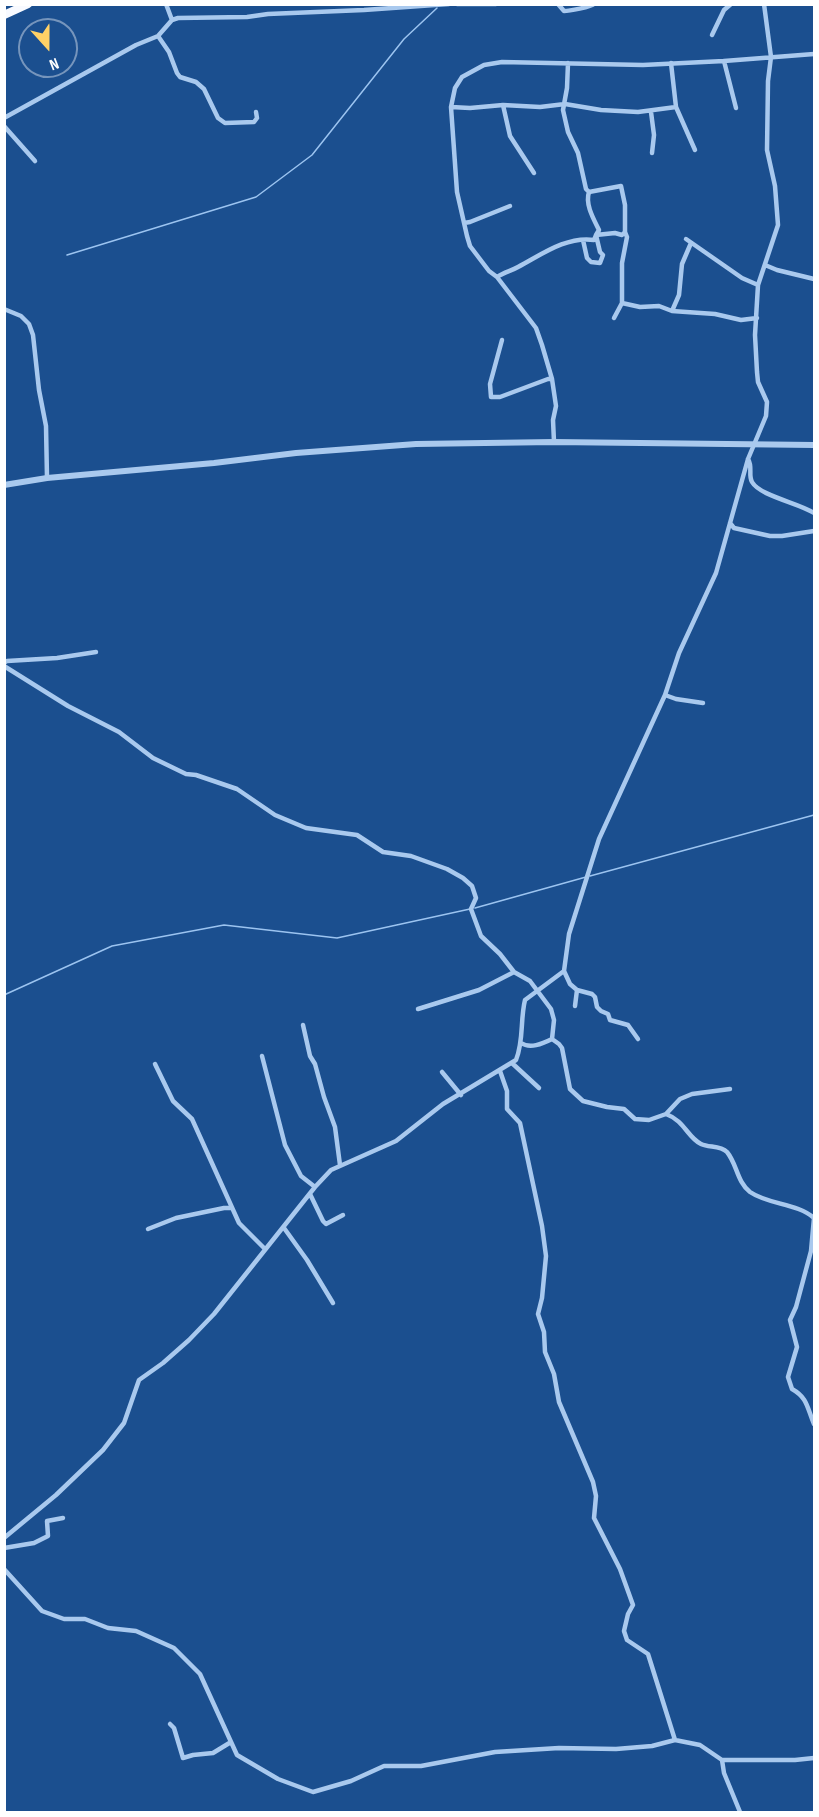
<!DOCTYPE html>
<html>
<head>
<meta charset="utf-8">
<style>
	body { margin:0 }
	#map { position:relative; width:819px; height:1817px; overflow:hidden; background:#1b4f8f; font-family:"Sofia Sans Condensed",sans-serif }
	canvas { display:block }
	.frame { position:absolute; inset:0; border:6px solid #fff; pointer-events:none }
	.north { position:absolute; left:18px; top:18px; width:60px; height:60px; box-sizing:border-box; background:#1b4f8f; border:2px solid #7695bc; border-radius:50%; rotate:159deg; font-size:16px; font-weight:700; line-height:24px; text-align:center; color:#fff }
	.north::after { content:''; display:block; margin:auto; width:21px; height:27px; background:#ffd166; clip-path:polygon(50% 0,100% 100%,50% 72%,0 100%) }
</style>
</head>
<body>
<div id="map">
<canvas width="819" height="1817"></canvas>
<div class="frame"></div>
<div class="north">N</div>
</div>
<script>
const ctx = document.querySelector('canvas').getContext('2d');
ctx.lineJoin = 'round';
function trace(path, color, width, dash) {
  ctx.strokeStyle = color;
  ctx.lineWidth = width;
  ctx.lineCap = dash ? 'butt' : 'round';
  ctx.setLineDash(dash || []);
  ctx.stroke(path);
}
const stream = new Path2D(`
	M67,255L256,197L312,155L404,39L437,8
	M590,876L814,815
	M475,908L586,877
	M4,995L112,946L224,925L337,938L470,909`);
const minor = new Path2D(`
	M166,4L172,20
	M457,4H496
	M558,4L564,11C569,11 591,7 594,4
	M712,35L724,10L731,4
	M158,36L169,52L177,73L180,77L196,82L204,89L218,118L225,123L254,122L257,118L256,112
	M724,61L736,108
	M568,63L567,88L563,110L568,132L578,153L586,189L589,192C585,204 593,218 599,230L596,235L600,252L603,255L600,263L591,262L587,258L583,240
	M671,63L676,107L695,150
	M503,105L540,107L565,104L601,110L638,112L676,107
	M451,107L470,108L503,105L510,136L534,173
	M651,112L654,135L652,153
	M4,118L136,45L158,36L172,20L178,18L247,17L268,14L364,10L449,4
	M4,126L35,161
	M464,223L470,222L510,206
	M686,239L742,278L758,285
	M765,265L777,270L814,279
	M497,277C504,272 511,271 518,267C541,255 566,236 594,240L596,235L615,233L622,235L625,232V205L621,186L589,192
	M622,303L640,307L659,306L672,311L715,314L741,320L757,318
	M4,309L21,316L29,324L33,335L39,390L46,426L47,478
	M672,311L679,295L682,264L691,243
	M614,318L622,303V263L627,237L625,232
	M502,340L490,384L491,397H500L548,379H552
	M554,442L553,420L556,406L552,379L542,345L536,328L497,277L489,271L470,246L467,236L457,192L451,107L455,88L462,77L484,65L502,62L643,65L724,61L814,54
	M748,459C753,467 748,475 752,482C760,496 799,503 814,513
	M730,523L734,528L770,536H782L814,531
	M4,663L7,661L57,658L96,652
	M4,666L68,706L119,732L153,758L186,774L196,775L237,789L275,815L306,828L357,835L383,852L411,856L447,869L463,878L472,886L476,898L471,909L481,936L500,954L514,972L530,981L551,1009L554,1020L552,1039C542,1044 530,1049 521,1043
	M665,695L676,699L703,703
	M564,971L570,984L577,990L592,994L595,997L597,1007L601,1011L608,1014L610,1020L628,1025L638,1039
	M575,1006L577,990
	M418,1009L479,990L514,972
	M303,1025L310,1056L315,1064L324,1097L335,1127L340,1165
	M552,1039L559,1044L562,1048L570,1089L583,1101L607,1107L624,1109L635,1119L649,1120L666,1114L680,1099L692,1094L730,1089
	M262,1056L285,1145L301,1176L315,1187
	M155,1064L173,1101L192,1119L239,1223L265,1249
	M513,1064L539,1088
	M500,1071L507,1091V1109L520,1123L542,1226L546,1256L542,1298L538,1314L544,1332L545,1352L554,1374L559,1402L593,1482L596,1496L594,1518L620,1569L633,1605L628,1614L624,1631L627,1640L648,1654L675,1740
	M442,1072L461,1095
	M666,1114C685,1121 687,1137 701,1144C709,1148 720,1145 727,1152C737,1164 737,1182 750,1192C769,1205 797,1203 814,1218L811,1251L796,1307L790,1320L797,1347L788,1377L792,1389C808,1398 807,1408 814,1424
	M310,1194L323,1221L326,1224L343,1215
	M284,1228L307,1260L333,1303
	M148,1229L176,1218L224,1208H231
	M4,1538L56,1495L103,1450L124,1423L139,1380L163,1363L189,1340L214,1314L315,1187L331,1170L396,1141L443,1104L516,1060C524,1041 520,1020 525,1000L564,971L569,934L599,839L665,695L679,653L716,573L748,459L766,416L767,402L758,382L757,372L755,335L758,285L778,225L775,186L767,150L768,81L771,57L764,4
	M4,1548L34,1543L48,1536L47,1521L63,1518
	M4,1569L42,1611L64,1619H85L108,1628L136,1631L174,1648L200,1674L237,1755L278,1779L313,1792L351,1781L384,1766H421L495,1752L559,1748L616,1749L652,1746L675,1740L700,1745L722,1760H795L814,1758
	M170,1724L174,1728L183,1758L193,1755L213,1753L231,1742
	M722,1760L724,1773L740,1812`);
const tertiary = new Path2D(`
	M4,485L47,478L214,463L296,453L416,444L554,442L814,445`);
const trunk = new Path2D(`
	M4,15L28,4`);
trace(stream, '#9cc4f0', 1.5);
trace(minor, '#a9c9ee', 4.5);
trace(tertiary, '#a9c9ee', 6);
trace(trunk, '#f8faff', 8);
</script>
</body>
</html>
